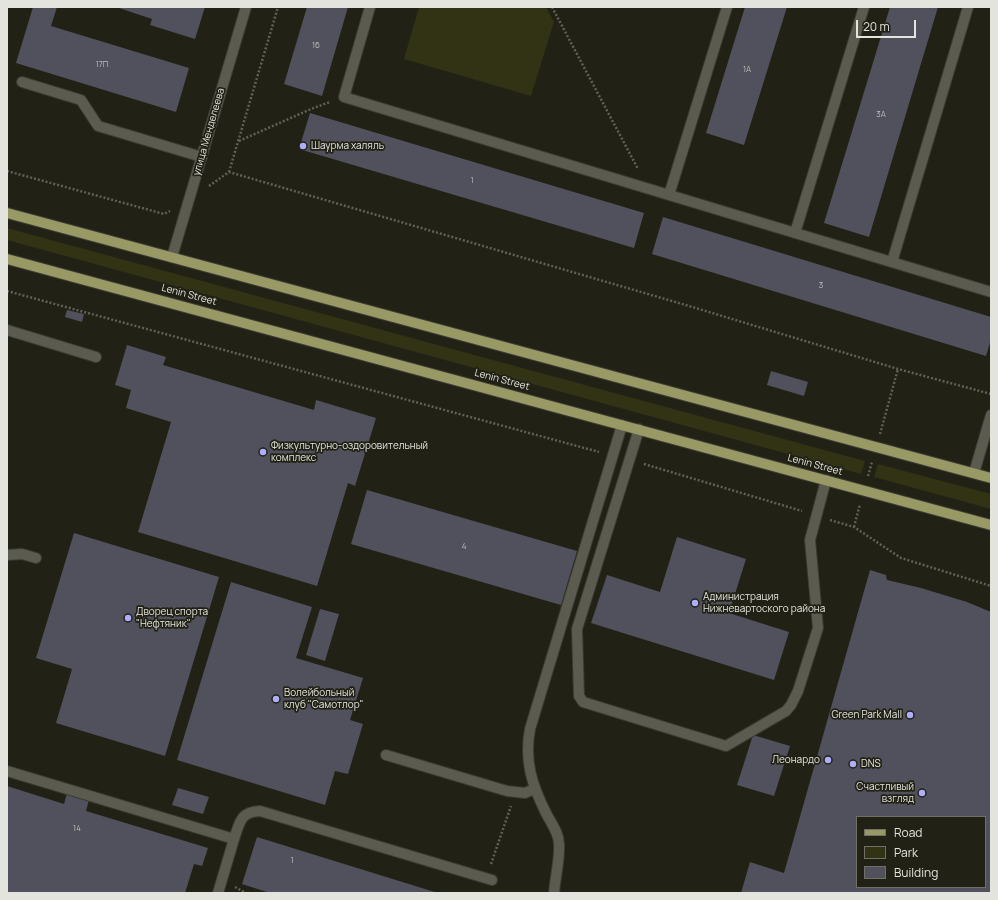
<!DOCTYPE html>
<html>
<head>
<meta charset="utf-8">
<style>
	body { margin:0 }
	#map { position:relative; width:998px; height:900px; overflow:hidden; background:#212116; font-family:Manrope,sans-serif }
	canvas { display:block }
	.frame { position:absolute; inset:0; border:8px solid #e3e4dd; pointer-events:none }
	.legend { position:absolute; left:856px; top:816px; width:130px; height:72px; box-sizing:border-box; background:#212116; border:1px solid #6f6f66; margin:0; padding:5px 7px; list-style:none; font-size:12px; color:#e3e4dd }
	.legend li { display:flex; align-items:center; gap:8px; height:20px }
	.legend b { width:20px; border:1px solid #6f6f66 }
	.scale { position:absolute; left:856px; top:20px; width:60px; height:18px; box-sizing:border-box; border:2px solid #e3e4dd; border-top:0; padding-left:5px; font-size:12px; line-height:14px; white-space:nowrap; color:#e3e4dd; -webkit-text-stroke:3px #212116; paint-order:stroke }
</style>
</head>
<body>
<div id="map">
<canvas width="998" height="900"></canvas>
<div class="frame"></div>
<ul class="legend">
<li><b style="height:5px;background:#989964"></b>Road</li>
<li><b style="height:11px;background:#323214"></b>Park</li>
<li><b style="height:11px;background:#51515d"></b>Building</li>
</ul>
<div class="scale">20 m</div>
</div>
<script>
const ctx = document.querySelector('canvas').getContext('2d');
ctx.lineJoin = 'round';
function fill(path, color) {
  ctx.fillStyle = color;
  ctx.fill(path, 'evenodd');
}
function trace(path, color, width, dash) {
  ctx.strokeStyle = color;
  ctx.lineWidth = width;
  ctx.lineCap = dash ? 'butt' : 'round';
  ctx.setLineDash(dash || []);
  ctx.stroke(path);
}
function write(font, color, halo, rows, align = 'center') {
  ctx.font = font + ' Manrope,sans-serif';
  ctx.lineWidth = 3.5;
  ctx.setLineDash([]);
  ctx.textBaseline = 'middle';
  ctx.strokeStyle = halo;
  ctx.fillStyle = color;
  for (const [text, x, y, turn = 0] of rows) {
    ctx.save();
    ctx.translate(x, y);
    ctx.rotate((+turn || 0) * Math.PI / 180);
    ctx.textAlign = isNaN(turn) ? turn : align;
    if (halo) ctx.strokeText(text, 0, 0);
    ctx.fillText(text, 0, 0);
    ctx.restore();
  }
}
const green = new Path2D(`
	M419,7H546L554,22L531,96L404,59Z
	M7,228L865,461L861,474L7,240Z
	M878,464L991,494V509L874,477Z`);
const building = new Path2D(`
	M33,7H57L51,26L189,68L176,112L16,63Z
	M116,7H205L195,39L150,25L152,19Z
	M307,7H348L322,96L284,84Z
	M745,7H787L744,145L706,133Z
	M890,7H938L869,237L824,223Z
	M310,113L644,213L634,248L299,149Z
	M663,217L991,317V339L986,356L652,254Z
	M67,310L84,314L82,322L65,317Z
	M127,345L166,357L163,365L314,410L316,400L376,418L355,486L348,483L317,586L138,532L171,422L126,408L131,390L115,385Z
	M771,371L808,382L804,396L767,385Z
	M367,490L577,551L561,605L351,544Z
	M74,533L219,577L165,756L56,723L72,669L36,658Z
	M677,537L746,559L729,613L789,632L774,680L591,623L607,575L660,592Z
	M870,570L886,575L887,580L921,588L967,602L991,612V893H741L750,862L784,873ZM857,817H985V887H857Z
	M231,582L312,607L296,658L363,678L350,720L363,724L348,774L335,771L325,805L177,760Z
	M320,609L339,614L325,661L306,655Z
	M753,735L790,746L774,796L737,785Z
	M7,786L64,804L67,793L89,800L86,811L208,848L202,866L194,864L185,893H7Z
	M178,788L209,797L203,814L172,805Z
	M257,837L438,893H270L242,884Z`);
const path = new Path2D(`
	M552,7L638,169
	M239,141L311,109L330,102
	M7,171L164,214L170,211
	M229,172L278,7
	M209,186L229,172L689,306L898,369L991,394
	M7,291L599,452
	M880,434L898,369
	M644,464L802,511
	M868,476L872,462
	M830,520L854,527L901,558L991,586
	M854,527L860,504
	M491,864L511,806
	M235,887L246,893`);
const minor = new Path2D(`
	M370,7L344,97L991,292
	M22,82L81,100L98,126L202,157
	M669,195L727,7
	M795,233L864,7
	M172,257L246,7
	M892,262L968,7
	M7,330L96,357
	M639,429L577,629L579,696L583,702L726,746L786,711L791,705L798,691L818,628L810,540L826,480
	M974,473L991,415
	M7,555L22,554L36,558
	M386,755L507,791L525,793L534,789
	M7,771L234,839L218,893
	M234,839C240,822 240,812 260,811L492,880
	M554,893C555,878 560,860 559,844C559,833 551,823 546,813C532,785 524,761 530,729L622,425`);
const major = new Path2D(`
	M7,213L991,478
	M7,259L991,525`);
const markers = [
	[303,146,4,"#aeaefb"],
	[263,452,4,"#aeaefb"],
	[695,603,4,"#aeaefb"],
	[128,618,4,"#aeaefb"],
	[276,699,4,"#aeaefb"],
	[910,715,4,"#aeaefb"],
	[828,760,4,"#aeaefb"],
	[853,764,4,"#aeaefb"],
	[922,793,4,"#aeaefb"]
];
const numberNames = [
	["16",316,46],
	["17П",102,65],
	["1А",747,70],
	["3А",881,115],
	["1",472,181],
	["3",821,286],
	["4",464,547],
	["14",77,829],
	["1",292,861]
];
const streetNames = [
	["улица Менделеева",209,132,-74],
	["Lenin Street",189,295,15],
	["Lenin Street",502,380,15],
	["Lenin Street",815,465,15]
];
const poiNames = [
	["Шаурма халяль",311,146],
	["Физкультурно-оздоровительный",271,446],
	["комплекс",271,458],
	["Администрация",703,597],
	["Нижневартоского района",703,609],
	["Дворец спорта",136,612],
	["\"Нефтяник\"",136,624],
	["Волейбольный",284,693],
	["клуб \"Самотлор\"",284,705],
	["Green Park Mall",902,715,"right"],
	["Леонардо",820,760,"right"],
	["DNS",861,764],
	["Счастливый",914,787,"right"],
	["взгляд",914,799,"right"]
];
fill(green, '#323214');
fill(building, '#51515d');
trace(minor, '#3b3b33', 12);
trace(major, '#3b3b33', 12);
trace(path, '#616157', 2.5, [2, 2]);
trace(minor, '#5b5c4f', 10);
trace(major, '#989964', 10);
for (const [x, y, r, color] of markers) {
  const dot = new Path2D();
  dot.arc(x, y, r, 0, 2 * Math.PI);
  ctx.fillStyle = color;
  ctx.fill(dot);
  trace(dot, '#212116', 1.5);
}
write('8px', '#bebfbd', null, numberNames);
write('10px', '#e3e4dd', '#212116', streetNames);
write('10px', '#e3e4dd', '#212116', poiNames, 'left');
</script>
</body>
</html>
